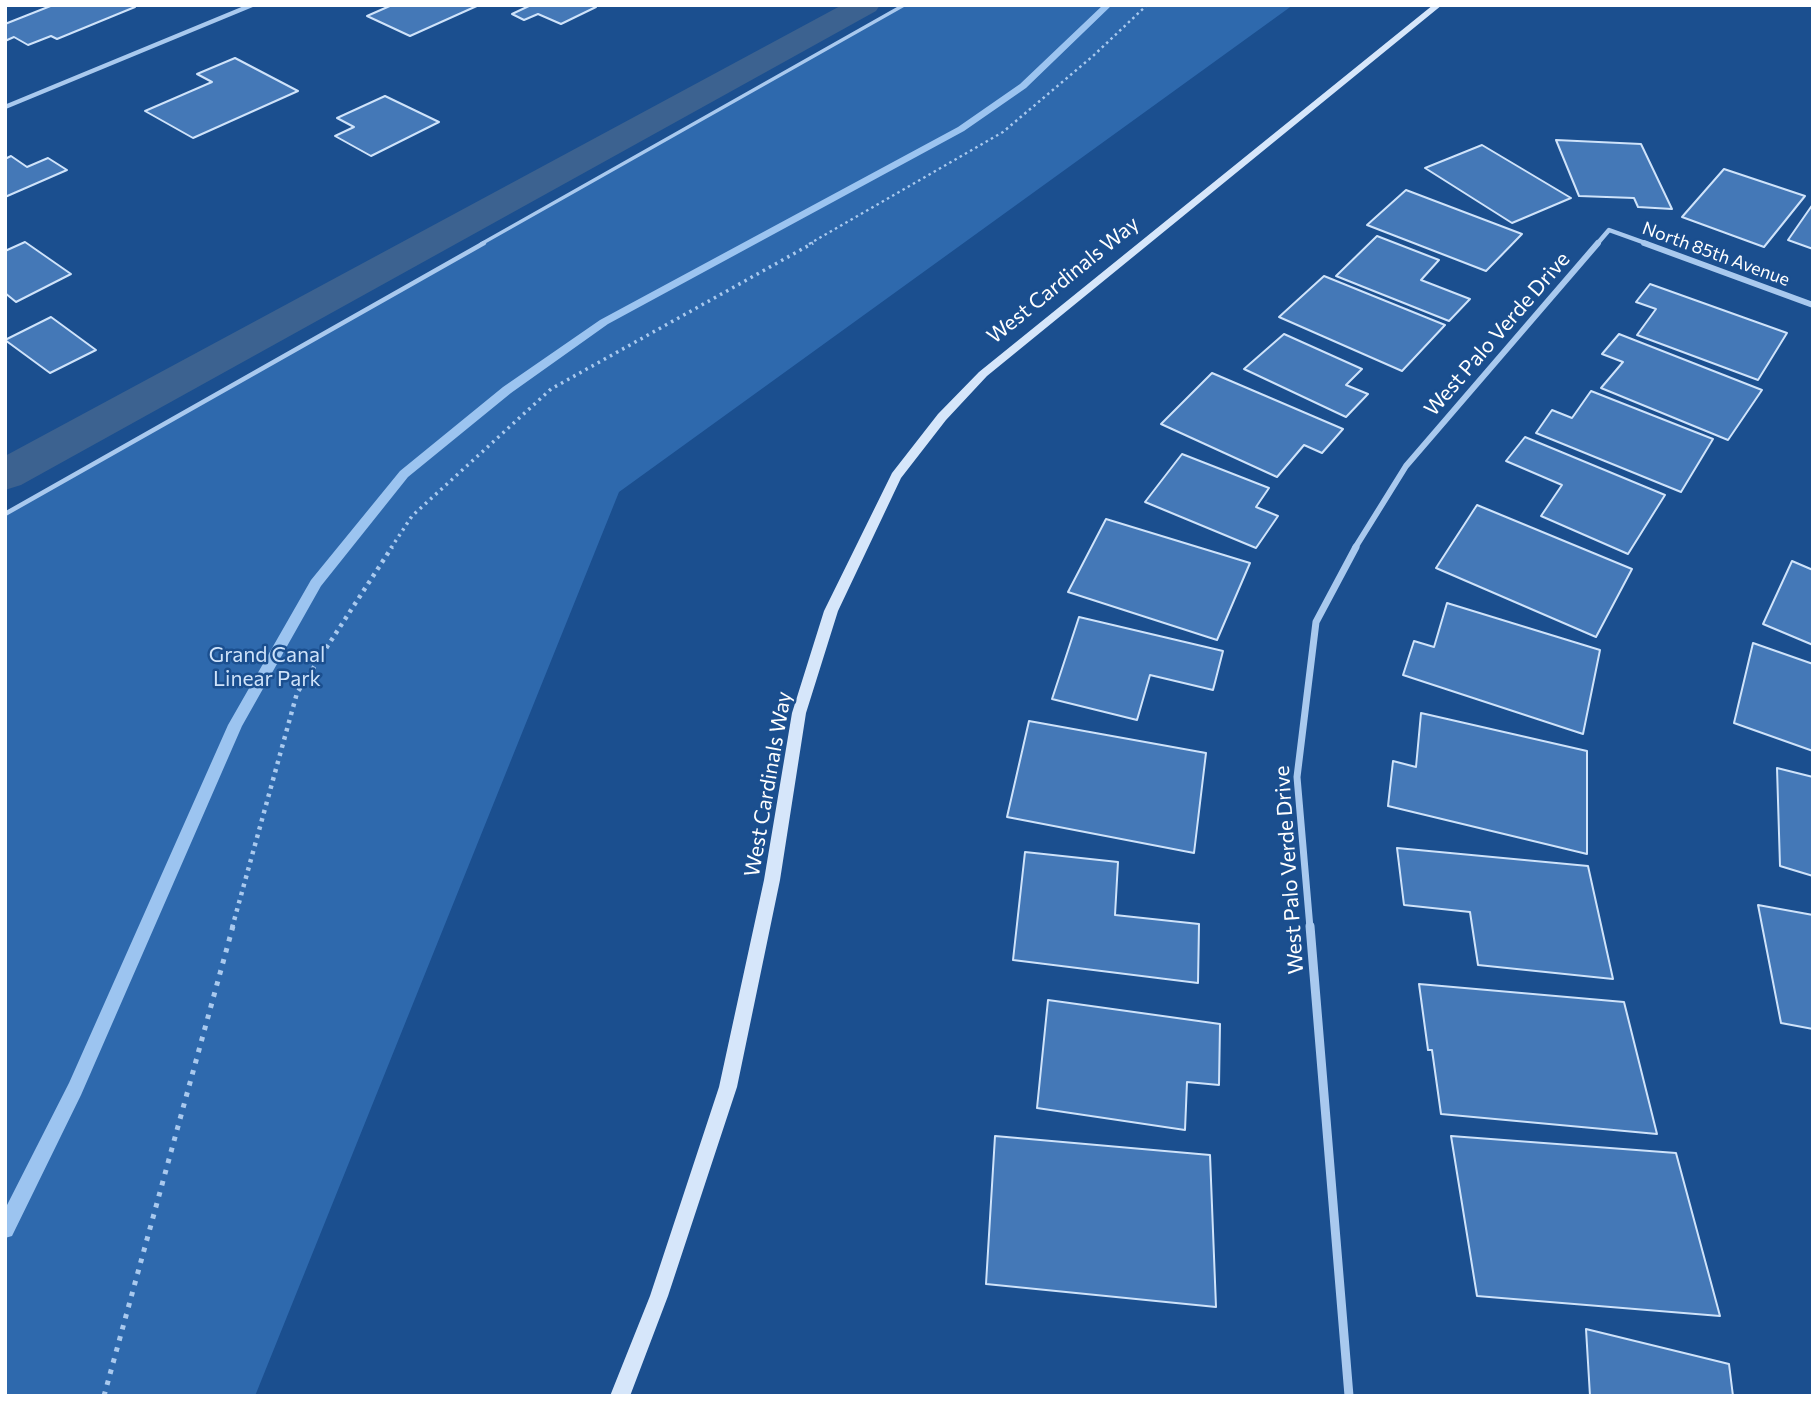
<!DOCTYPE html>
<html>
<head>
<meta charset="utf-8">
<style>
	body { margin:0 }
	#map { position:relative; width:1818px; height:1401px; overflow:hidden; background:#1b4f8f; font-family:Commissioner,sans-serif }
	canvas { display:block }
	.frame { position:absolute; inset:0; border:7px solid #fff; pointer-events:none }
</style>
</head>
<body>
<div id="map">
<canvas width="1818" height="1401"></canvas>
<div class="frame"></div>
</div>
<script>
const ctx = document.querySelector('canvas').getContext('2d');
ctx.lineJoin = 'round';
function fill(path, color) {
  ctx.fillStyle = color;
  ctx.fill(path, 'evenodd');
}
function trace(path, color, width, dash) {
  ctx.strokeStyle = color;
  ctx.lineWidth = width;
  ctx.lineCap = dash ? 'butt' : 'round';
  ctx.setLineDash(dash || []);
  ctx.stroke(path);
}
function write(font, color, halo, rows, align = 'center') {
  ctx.font = font + ' Commissioner,sans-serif';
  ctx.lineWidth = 5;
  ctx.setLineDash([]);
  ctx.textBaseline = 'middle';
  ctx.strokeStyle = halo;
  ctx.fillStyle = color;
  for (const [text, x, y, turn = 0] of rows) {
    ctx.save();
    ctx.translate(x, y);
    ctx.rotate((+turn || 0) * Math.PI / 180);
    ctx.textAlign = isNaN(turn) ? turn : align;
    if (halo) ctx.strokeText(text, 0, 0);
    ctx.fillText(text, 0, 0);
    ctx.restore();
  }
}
const green = new Path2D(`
	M904,5H1293L619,492L255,1396H5V514Z`);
const stream = new Path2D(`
	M1103,5H1112L1026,88L964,131L608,324L511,393L408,477L321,586L242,726L81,1095L12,1236L5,1238V1209L69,1083L228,725L311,580L400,471L503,387L600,320L958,127L1020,84Z`);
const canal = new Path2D(`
	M842,5H880L876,11L21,485L5,490V456Z`);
const building = new Path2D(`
	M53,5H131L135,7L57,39L51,36L28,45L14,37L5,41V24Z
	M392,5H479L410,36L367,16Z
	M531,5H593L596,7L561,24L538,14L524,20L512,14Z
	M235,58L298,91L193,138L145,111L212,82L197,74Z
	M385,96L439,122L371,156L335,136L354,127L337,118Z
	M1556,140L1641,144L1672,209L1638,207L1634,198L1579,196Z
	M1482,145L1571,198L1512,223L1425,168Z
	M11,156L27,167L48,158L67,170L5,197V159Z
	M1724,169L1805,196L1764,247L1682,217Z
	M1406,190L1522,234L1486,271L1367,225Z
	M1813,204V249L1788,240Z
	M1377,236L1439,260L1421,280L1470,299L1449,321L1336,276Z
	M25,242L71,274L16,302L5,293V251Z
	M1324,276L1445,325L1402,371L1279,317Z
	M1650,284L1787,333L1758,380L1637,335L1656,309L1636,302Z
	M51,317L96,350L50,373L5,340Z
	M1284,334L1362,369L1346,385L1368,394L1346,417L1244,369Z
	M1619,334L1762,390L1728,440L1601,388L1623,362L1602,354Z
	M1212,373L1343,429L1322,453L1304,445L1277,477L1161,424Z
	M1591,391L1713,439L1681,492L1536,433L1552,410L1572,418Z
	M1525,437L1665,495L1628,554L1541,516L1562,485L1506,461Z
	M1182,454L1269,488L1256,507L1278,516L1256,548L1145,502Z
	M1477,505L1632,569L1596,637L1436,568Z
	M1106,519L1250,563L1217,640L1068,592Z
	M1792,561L1813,570V645L1763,624Z
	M1447,603L1600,650L1583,734L1403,675L1414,641L1434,647Z
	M1079,617L1223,651L1213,690L1150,675L1137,720L1052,699Z
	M1753,643L1813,664V751L1734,723Z
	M1421,713L1587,751V854L1388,806L1393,761L1416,767Z
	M1029,721L1206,753L1194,853L1007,817Z
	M1777,768L1813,777V876L1780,866Z
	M1397,848L1588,866L1613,979L1478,965L1470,912L1404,905Z
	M1025,852L1118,862L1115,915L1199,924L1198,983L1013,960Z
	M1758,905L1813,915V1029L1781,1023Z
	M1419,984L1624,1002L1657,1134L1441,1114L1432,1050H1428Z
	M1048,1000L1220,1024L1219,1085L1187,1082L1185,1130L1037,1108Z
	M995,1136L1210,1155L1216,1307L986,1284Z
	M1451,1136L1676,1153L1720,1316L1477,1296Z
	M1586,1329L1729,1364L1733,1396H1590Z`);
const pathFar3 = new Path2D(`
	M809,244L1003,132L1093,56L1147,5`);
const pathFar2 = new Path2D(`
	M391,548L412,516L551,389L813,243`);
const pathFar1 = new Path2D(`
	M232,928L297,693L392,547`);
const path = new Path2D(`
	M104,1396L233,926`);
const laneFar1 = new Path2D(`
	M481,244L904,5`);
const lane = new Path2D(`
	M5,514L484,243`);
const streetFar3 = new Path2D(`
	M5,107L252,5
	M1597,244L1609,230L1648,244`);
const streetFar2 = new Path2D(`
	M1644,243L1813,305
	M1355,548L1406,466L1598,243`);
const streetFar1 = new Path2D(`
	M1310,928L1297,777L1316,622L1356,547`);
const street = new Path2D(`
	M1310,926L1349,1396`);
const secondary = new Path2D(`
	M1433,5H1442L987,376L946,420L901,478L838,611L806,713L780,880L737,1087L668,1296L630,1396H610L650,1296L719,1087L764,880L792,713L824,611L892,473L938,414L979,372Z`);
const farStreetnames = [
	["North 85th Avenue",1716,254,20]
];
const streetNames = [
	["West Cardinals Way",1063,280,-39],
	["West Palo Verde Drive",1497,334,-49],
	["West Cardinals Way",768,784,-80],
	["West Palo Verde Drive",1289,870,-94]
];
const parkNames = [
	["Grand Canal",267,655],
	["Linear Park",267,679]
];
fill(green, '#2e69ad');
fill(stream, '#9cc4f0');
fill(canal, '#3c6290');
fill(building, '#4478b7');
trace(building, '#cfe3fa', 2);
trace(pathFar3, '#a9c9ee', 2.5, [2.5, 3.5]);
trace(pathFar2, '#a9c9ee', 3.5, [2.5, 4.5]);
trace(pathFar1, '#a9c9ee', 4.5, [3.5, 5]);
trace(path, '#a9c9ee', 5, [4.5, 7]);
trace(laneFar1, '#a9c9ee', 3.5);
trace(lane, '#a9c9ee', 4.5);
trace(streetFar3, '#a9c9ee', 4.5);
trace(streetFar2, '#a9c9ee', 6);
trace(streetFar1, '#a9c9ee', 7);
trace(street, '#a9c9ee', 9);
fill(secondary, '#d6e6fa');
write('18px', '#fff', '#1b4f8f', farStreetnames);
write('21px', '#fff', '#1b4f8f', streetNames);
write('21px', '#cfe3fa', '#1b4f8f', parkNames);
</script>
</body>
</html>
